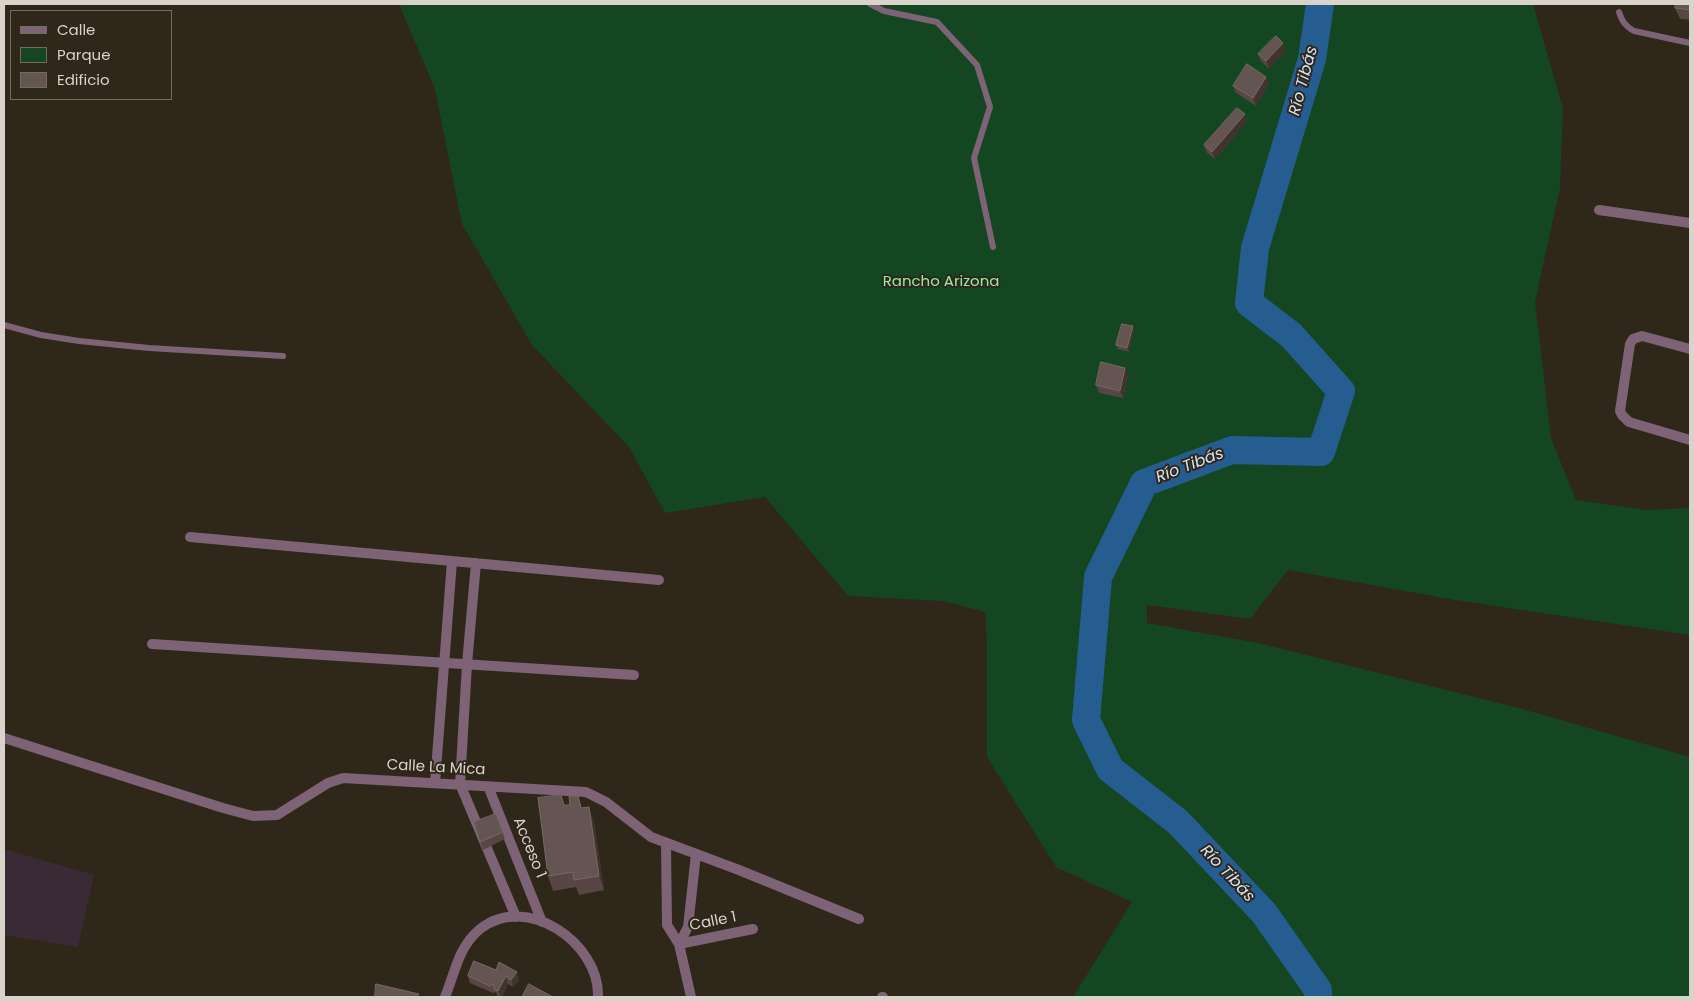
<!DOCTYPE html>
<html>
<head>
<meta charset="utf-8">
<style>
	body { margin:0 }
	#map { position:relative; width:1694px; height:1001px; overflow:hidden; background:#2f271a; font-family:Poppins,sans-serif }
	canvas { display:block }
	.frame { position:absolute; inset:0; border:5px solid #d9d3cb; pointer-events:none }
	.legend { position:absolute; left:10px; top:10px; width:162px; height:90px; box-sizing:border-box; background:#2f271a; border:1px solid #736c61; margin:0; padding:6px 9px; list-style:none; font-size:15px; color:#d9d3cb }
	.legend li { display:flex; align-items:center; gap:10px; height:25px }
	.legend b { width:25px; border:1px solid #736c61 }
</style>
</head>
<body>
<div id="map">
<canvas width="1694" height="1001"></canvas>
<div class="frame"></div>
<ul class="legend">
<li><b style="height:6px;background:#7e6276"></b>Calle</li>
<li><b style="height:14px;background:#144621"></b>Parque</li>
<li><b style="height:14px;background:#655552"></b>Edificio</li>
</ul>
</div>
<script>
const ctx = document.querySelector('canvas').getContext('2d');
ctx.lineJoin = 'round';
function fill(path, color) {
  ctx.fillStyle = color;
  ctx.fill(path, 'evenodd');
}
function trace(path, color, width, dash) {
  ctx.strokeStyle = color;
  ctx.lineWidth = width;
  ctx.lineCap = dash ? 'butt' : 'round';
  ctx.setLineDash(dash || []);
  ctx.stroke(path);
}
function write(font, color, halo, rows, align = 'center') {
  ctx.font = font + ' Poppins,sans-serif';
  ctx.lineWidth = 4;
  ctx.setLineDash([]);
  ctx.textBaseline = 'middle';
  ctx.strokeStyle = halo;
  ctx.fillStyle = color;
  for (const [text, x, y, turn = 0] of rows) {
    ctx.save();
    ctx.translate(x, y);
    ctx.rotate((+turn || 0) * Math.PI / 180);
    ctx.textAlign = isNaN(turn) ? turn : align;
    if (halo) ctx.strokeText(text, 0, 0);
    ctx.fillText(text, 0, 0);
    ctx.restore();
  }
}
const commercial = new Path2D(`
	M4,849L94,875L78,947L4,935Z`);
const green = new Path2D(`
	M399,4H1533L1563,109L1560,188L1535,302L1551,438L1576,500L1646,510L1690,508V635L1455,600L1288,570L1250,619L1147,605V623L1258,643L1526,710L1690,757V997H1073L1132,902L1056,867L987,757V641L985,612L943,601L848,596L765,497L665,513L629,447L532,345L462,224L435,89Z`);
const river = new Path2D(`
	M1318,997V990L1264,913L1178,822L1110,769L1086,720L1098,577L1144,483L1232,450L1321,452L1341,391L1291,335L1249,303L1255,248L1312,59L1320,4`);
const lane = new Path2D(`
	M870,4L884,11L937,22L977,65L990,107L974,158L993,247
	M1619,12C1622,21 1625,26 1634,31L1690,43
	M4,325L41,335L79,341L149,348L283,356`);
const street = new Path2D(`
	M1599,210L1690,223
	M1690,349L1642,336L1633,339L1630,344L1620,411L1622,415L1629,422L1690,440
	M190,537L659,580
	M476,563L467,664L460,784L516,917
	M152,644L634,675
	M4,738L223,808L253,816L277,815L328,783L343,778L586,792L606,802L651,837L739,870L859,919
	M435,783L452,561
	M488,786L542,922
	M666,844L667,925L679,944L691,997
	M679,944L688,927L696,854
	M679,944L753,929
	M445,997C455,973 458,947 480,929C526,892 600,943 598,997
	M882,997H883`);
const wall = new Path2D(`
	M1690,4V20L1680,19L1675,8Z
	M1286,51L1269,69L1261,61L1258,54Z
	M1266,77L1269,84L1256,106L1236,93L1233,86Z
	M1247,122L1215,159L1207,153L1204,145Z
	M1134,330L1129,352L1118,349L1116,345Z
	M1128,375L1123,398L1099,393L1096,385Z
	M578,796L582,808L594,822L604,890L579,895L576,887L553,891L548,876L565,805H570Z
	M496,814L505,839L483,850L480,842Z
	M474,961L519,980L513,987L508,984L502,997H498L496,992L493,993L470,983L468,976Z`);
const shadedWall = new Path2D(`
	M1283,43L1286,51L1269,69L1266,61Z
	M1266,77L1269,84L1256,106L1253,98Z
	M1245,114L1247,122L1215,159L1212,152Z
	M1133,326L1134,330L1129,352L1127,348Z
	M1125,368L1128,375L1123,398L1120,391Z
	M589,807L594,822L604,890L599,876Z
	M517,972L519,980L513,987L511,980Z
	M506,976L508,984L502,997H501L498,991Z`);
const building = new Path2D(`
	M1676,4H1690V10L1675,8Z
	M1276,36L1283,43L1266,61L1258,54Z
	M1247,64L1266,77L1253,98L1233,86Z
	M1237,108L1245,114L1212,152L1204,145Z
	M1122,324L1133,326L1127,348L1116,345Z
	M1101,362L1125,368L1120,391L1096,385Z
	M561,795L564,805H570L569,796H578L581,808L589,807L599,876L574,880L573,872L548,876L538,798Z
	M496,814L503,832L480,842L474,822Z
	M474,961L496,970L499,962L517,972L511,980L506,976L498,991L495,990L493,984L490,986L468,976Z
	M376,984L419,994L417,997H375Z
	M529,984L553,997H522Z`);
const parkNames = [
	["Rancho Arizona",941,282]
];
const streetNames = [
	["Calle La Mica",436,768,3],
	["Acceso 1",529,848,68],
	["Calle 1",713,922,-11]
];
const waterNames = [
	["Río Tibás",1304,81,-75],
	["Río Tibás",1190,466,-21],
	["Río Tibás",1227,874,47]
];
fill(commercial, '#3a2a35');
fill(green, '#144621');
trace(river, '#265d91', 28);
trace(lane, '#7e6276', 6);
trace(street, '#7e6276', 10);
fill(wall, '#574643');
fill(shadedWall, '#41332d');
fill(building, '#655552');
trace(building, '#776965', 1);
write('15px', '#94eca3', '#2f271a', parkNames);
write('15px', '#d9d3cb', '#2f271a', streetNames);
write('italic 16px', '#d5e3f3', '#2f271a', waterNames);
</script>
</body>
</html>
